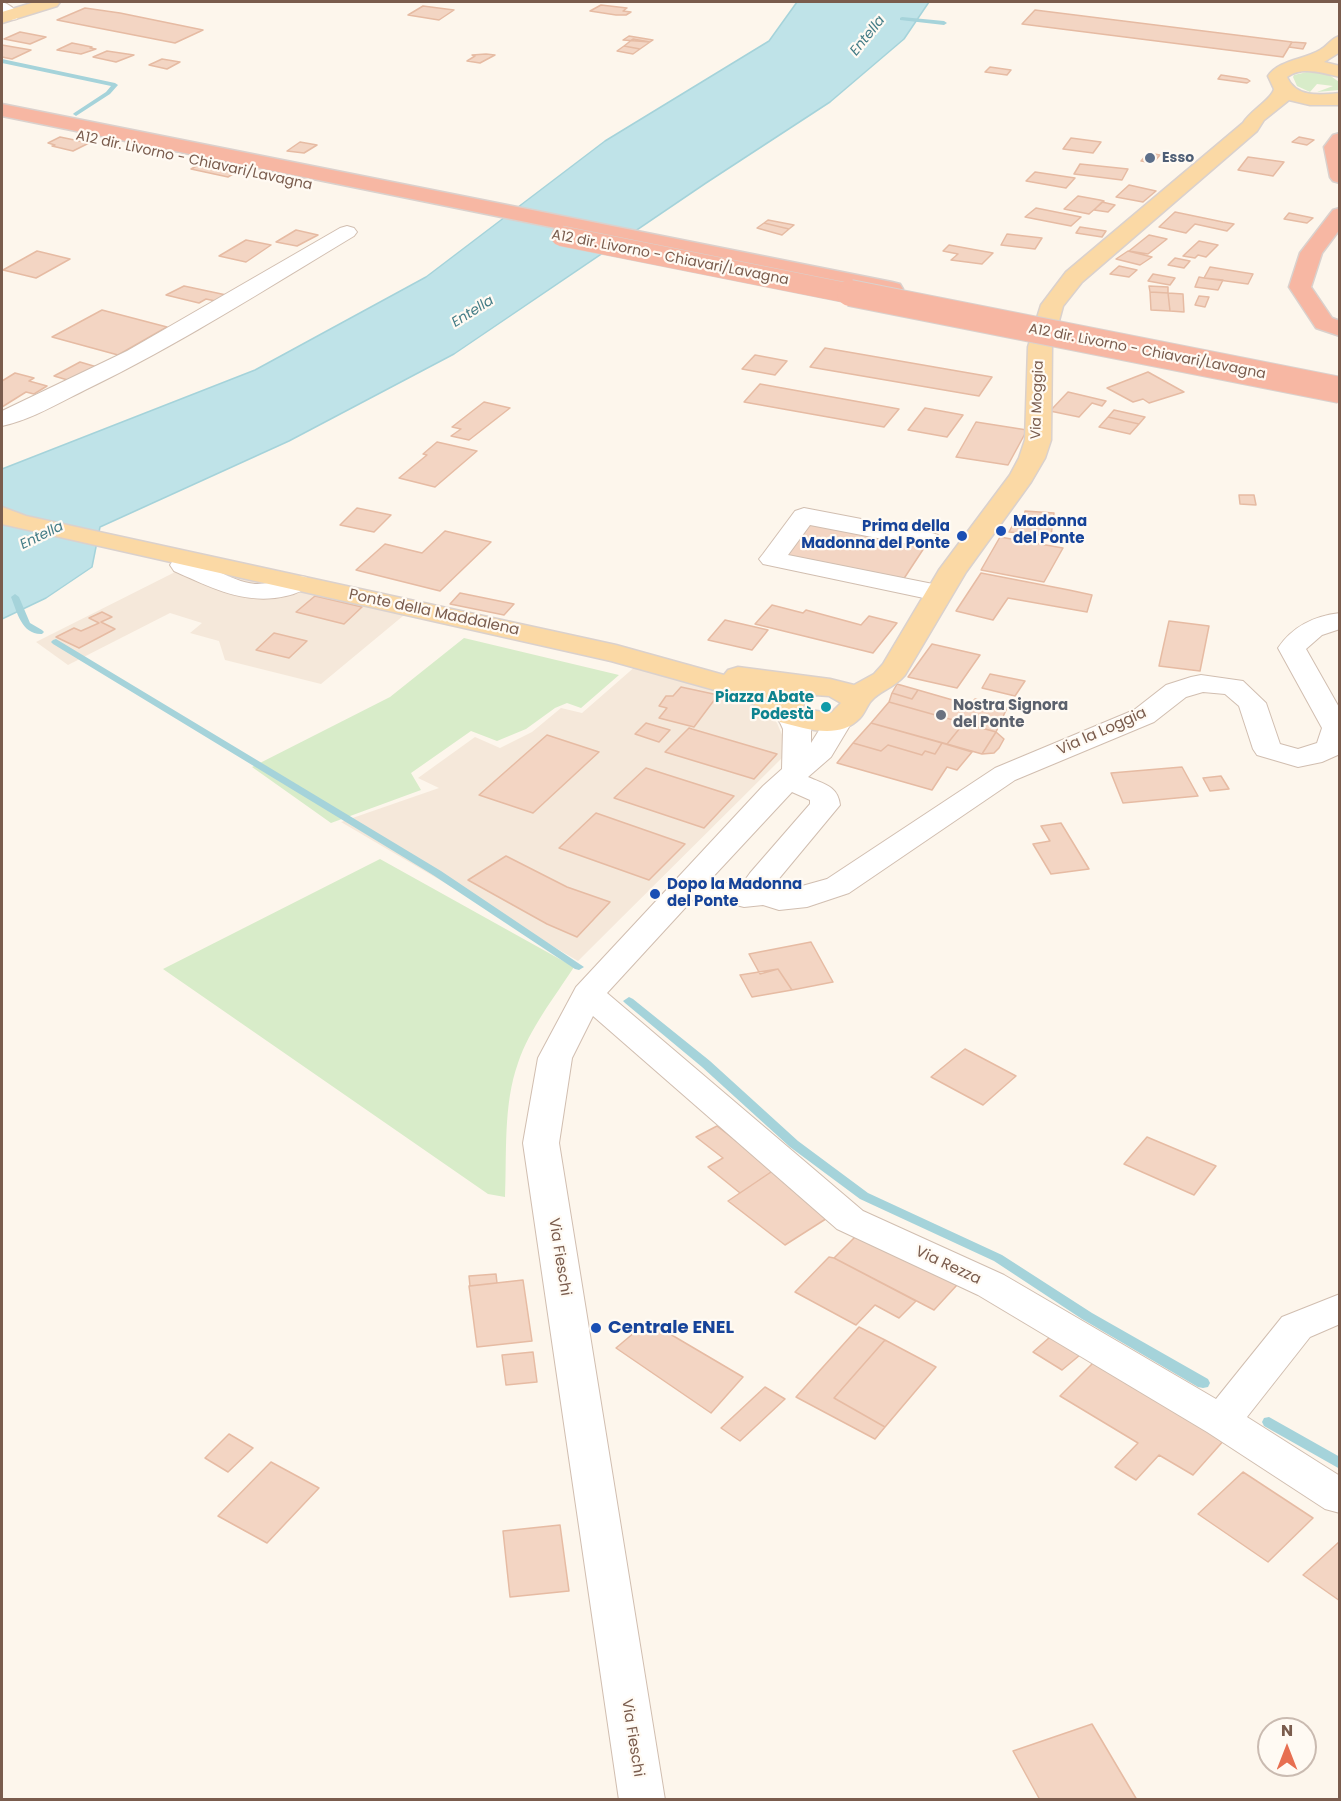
<!DOCTYPE html>
<html>
<head>
<meta charset="utf-8">
<style>
	body { margin:0 }
	#map { position:relative; width:1341px; height:1801px; overflow:hidden; background:#fdf6ec; font-family:Poppins,sans-serif }
	canvas { display:block }
	.frame { position:absolute; inset:0; border:3px solid #7a5c4d; pointer-events:none }
	.north { position:absolute; left:1257px; top:1717px; width:60px; height:60px; box-sizing:border-box; background:#fffaf3; border:2px solid #cabbb1; border-radius:50%; rotate:0deg; font-size:16px; font-weight:700; line-height:24px; text-align:center; color:#7a5c4d }
	.north::after { content:''; display:block; margin:auto; width:21px; height:27px; background:#e76f51; clip-path:polygon(50% 0,100% 100%,50% 72%,0 100%) }
</style>
</head>
<body>
<div id="map">
<canvas width="1341" height="1801"></canvas>
<div class="frame"></div>
<div class="north">N</div>
</div>
<script>
const ctx = document.querySelector('canvas').getContext('2d');
ctx.lineJoin = 'round';
function fill(path, color) {
  ctx.fillStyle = color;
  ctx.fill(path, 'evenodd');
}
function trace(path, color, width, dash) {
  ctx.strokeStyle = color;
  ctx.lineWidth = width;
  ctx.lineCap = dash ? 'butt' : 'round';
  ctx.setLineDash(dash || []);
  ctx.stroke(path);
}
function write(font, color, halo, rows, align = 'center') {
  ctx.font = font + ' Poppins,sans-serif';
  ctx.lineWidth = 4.5;
  ctx.setLineDash([]);
  ctx.textBaseline = 'middle';
  ctx.strokeStyle = halo;
  ctx.fillStyle = color;
  for (const [text, x, y, turn = 0] of rows) {
    ctx.save();
    ctx.translate(x, y);
    ctx.rotate((+turn || 0) * Math.PI / 180);
    ctx.textAlign = isNaN(turn) ? turn : align;
    if (halo) ctx.strokeText(text, 0, 0);
    ctx.fillText(text, 0, 0);
    ctx.restore();
  }
}
const residential = new Path2D(`
	M193,563L409,611L321,684L225,660L219,641L190,633L202,623L170,613L68,665L36,642Z
	M637,665L738,691L765,707L777,723L786,744L785,755L578,961L341,822L439,788L418,778L475,737L500,748L532,732L561,708L582,713Z`);
const green = new Path2D(`
	M1307,72L1328,74L1339,82V90L1317,92L1333,86L1317,84L1310,92L1297,86L1293,77L1294,75Z
	M464,638L619,675L581,708L567,703L555,708L526,729L497,741L471,731L411,773L421,790L331,823L252,767L390,697Z
	M380,859L574,967C554,998 530,1028 518,1063C503,1105 507,1154 505,1197L488,1194L163,969Z`);
const water = new Path2D(`
	M797,2H929L904,39L830,102L706,183L454,354L289,441L100,527L92,567L46,598L2,619V469L255,370L426,277L605,141L769,41Z`);
const stream = new Path2D(`
	M902,17L944,21L947,23L944,25L900,20V18Z
	M2,59L115,83L118,85L110,94L76,116L73,114L74,113L106,92L111,86L2,63Z
	M15,594L19,597L30,623L42,630L44,632L42,634C22,635 17,612 11,597Z
	M56,639L441,871L584,967L579,970L575,969L433,875L53,644L51,642L53,640Z
	M629,997L633,999L710,1061L798,1141L868,1193L1002,1255L1092,1313L1208,1379L1210,1383L1208,1387L1203,1388L1198,1387L1082,1319L994,1261L860,1199L790,1147L702,1067L625,1003L623,1001Z
	M1269,1417L1340,1457V1469L1264,1426L1262,1422L1264,1418Z`);
const building = new Path2D(`
	M601,5L627,8L623,11L631,12L626,15H616L590,11Z
	M423,6L454,10L439,20L408,15Z
	M85,8L120,13L203,30L175,43L57,20Z
	M1035,10L1292,42L1283,57L1022,24Z
	M20,32L46,37L30,44L4,39Z
	M629,36L653,40L650,42L623,40Z
	M633,39L650,42L640,49L624,46Z
	M1292,42L1306,43L1303,49L1289,47Z
	M72,43L92,47L90,48L96,49L81,54L57,50Z
	M2,45L31,50L12,59L2,57Z
	M624,46L640,49L633,54L617,51Z
	M107,51L134,55L116,62L93,57Z
	M486,54L495,55L480,63L467,61L475,56L472,55Z
	M162,59L180,62L167,69L149,65Z
	M990,67L1011,70L1007,75L985,72Z
	M1221,75L1247,79L1250,81L1247,83L1218,79Z
	M60,137L89,143L73,151L52,146L55,145L48,143Z
	M1299,137L1314,140L1307,145L1292,142Z
	M1071,138L1101,142L1093,153L1063,149Z
	M300,142L317,145L304,153L287,151Z
	M1148,153L1160,155L1153,163L1141,161Z
	M1248,157L1284,162L1273,176L1238,170Z
	M204,162L241,169L228,177L191,169Z
	M1080,164L1128,169L1122,180L1074,174Z
	M1035,172L1075,178L1066,188L1026,181Z
	M1129,185L1156,191L1143,202L1116,197Z
	M1078,196L1100,200L1104,201L1089,214L1064,209Z
	M1102,202L1115,205L1108,212L1094,210Z
	M1036,208L1081,217L1071,226L1025,217Z
	M1175,212L1223,222L1234,224L1227,231L1195,224L1186,233L1159,227Z
	M1289,213L1313,218L1307,223L1284,219Z
	M768,220L794,225L789,229L764,223Z
	M764,223L789,229L782,235L757,228Z
	M1080,227L1106,231L1102,237L1076,233Z
	M296,230L318,235L297,246L276,242Z
	M1007,234L1042,238L1035,249L1001,245Z
	M1149,235L1167,239L1148,254L1129,251Z
	M246,240L271,245L246,262L219,256Z
	M1199,241L1218,245L1206,257L1198,255L1195,258L1183,256Z
	M949,245L993,253L982,264L951,260L958,254L943,251Z
	M37,251L70,259L36,278L3,270Z
	M1128,251L1152,257L1140,265L1116,259Z
	M1175,258L1190,261L1184,268L1168,265Z
	M1119,266L1137,270L1129,277L1110,274Z
	M1210,267L1253,274L1248,284L1204,278Z
	M1153,274L1175,278L1170,285L1148,281Z
	M1199,277L1204,278L1223,280L1218,290L1195,287Z
	M184,286L231,296L220,302L206,299L199,303L166,295Z
	M1149,286L1168,287V293L1150,292Z
	M1150,292L1168,293L1170,311L1151,310Z
	M1168,293L1183,294L1184,312L1170,311Z
	M1199,296L1209,297L1205,307L1195,305Z
	M102,310L167,327L118,355L52,337Z
	M825,348L992,377L979,396L810,367Z
	M755,355L787,361L775,375L742,369Z
	M80,362L97,367L71,381L54,376Z
	M1148,372L1184,392L1149,403L1143,399L1133,402L1107,388Z
	M15,373L34,378L29,381L47,386L34,394L26,392L2,407V381Z
	M760,384L899,409L884,427L744,402Z
	M1068,392L1106,401L1102,406L1092,403L1079,417L1050,411Z
	M484,402L510,408L469,440L451,436L461,429L452,427Z
	M925,408L963,415L947,437L908,430Z
	M1114,410L1145,417L1139,424L1108,417Z
	M1108,417L1139,424L1130,434L1099,427Z
	M976,422L1027,430L1008,465L956,457Z
	M437,442L477,451L435,487L399,478L427,455L423,454Z
	M1239,495H1254L1256,505L1240,504Z
	M357,508L391,515L374,532L340,525Z
	M1025,511L1054,513L1051,536L1009,532L1018,515L1024,517Z
	M807,522L926,545L903,580L782,556Z
	M445,531L491,542L440,591L356,570L385,544L422,553Z
	M1000,537L1063,548L1044,582L981,570Z
	M981,573L1069,590L1092,595L1087,612L1008,598L993,620L956,611Z
	M460,593L514,604L504,615L450,604Z
	M315,596L362,607L344,624L296,612Z
	M772,605L803,613L806,610L861,625L869,616L897,623L873,653L755,624Z
	M102,612L112,617L101,622L115,629L79,648L56,637L74,628L81,631L99,623L89,618Z
	M725,620L768,630L752,650L708,640Z
	M1169,621L1209,626L1200,671L1159,666Z
	M274,633L307,641L289,658L256,650Z
	M932,644L980,655L957,688L908,677Z
	M990,674L1025,681L1015,696L982,688Z
	M897,684L918,690L912,699L892,693Z
	M681,687L718,695L694,727L659,718L667,708L659,706L666,696H673Z
	M918,690L970,705L975,699L1007,708L996,732L889,702L892,693L912,699Z
	M889,702L964,723L947,744L871,723Z
	M646,723L670,730L659,742L635,734Z
	M871,723L942,743L935,754L925,751L922,755L888,745L881,751L853,743Z
	M964,723L996,732L982,754L947,744Z
	M689,728L692,729L777,754L754,779L665,752Z
	M996,732L1004,739L999,748L994,753L982,754Z
	M547,735L599,752L533,813L479,795Z
	M853,743L881,751L888,745L922,755L925,751L935,754L942,743L972,752L957,770L947,767L932,790L837,763Z
	M1182,767L1198,796L1123,803L1111,773Z
	M646,768L734,796L704,828L614,798Z
	M1221,776L1229,789L1210,791L1203,778Z
	M596,813L685,844L649,880L559,848Z
	M1061,823L1089,869L1051,874L1033,844L1050,841L1041,826Z
	M506,856L567,887L610,902L577,937L547,924L468,880Z
	M811,942L833,982L792,990L778,969L760,974L749,954Z
	M778,969L792,990L752,997L740,975Z
	M965,1049L1016,1076L983,1105L931,1077Z
	M717,1126L774,1170L740,1193L708,1167L723,1158L696,1137Z
	M1147,1137L1216,1166L1194,1195L1124,1164Z
	M774,1170L832,1215L785,1245L728,1201Z
	M858,1234L957,1285L934,1310L834,1258Z
	M829,1257L834,1258L916,1301L899,1318L875,1305L856,1325L795,1292Z
	M496,1274L497,1283L470,1286L469,1276Z
	M523,1280L532,1341L477,1347L469,1286Z
	M648,1321L743,1377L711,1413L616,1348Z
	M859,1327L885,1340L834,1398L885,1427L875,1439L796,1397Z
	M1050,1337L1080,1355L1062,1370L1033,1352Z
	M885,1340L936,1367L885,1427L834,1398Z
	M533,1352L537,1382L506,1385L502,1355Z
	M1094,1362L1226,1438L1193,1475L1159,1455L1136,1480L1115,1467L1138,1443L1060,1396Z
	M765,1387L785,1399L740,1441L721,1428Z
	M229,1434L253,1448L228,1472L205,1458Z
	M271,1462L319,1488L267,1543L218,1516Z
	M1243,1472L1313,1518L1268,1562L1198,1514Z
	M560,1525L569,1591L510,1597L503,1531Z
	M1340,1541V1601L1303,1575Z
	M1092,1724L1137,1800H1040L1013,1751Z`);
const minor = new Path2D(`
	M2,2C9,4 15,9 19,15L17,19L11,20L2,15Z
	M347,226L354,228L357,232L354,236C266,289 178,345 85,390C59,403 30,420 2,426V411L127,351L340,228Z
	M804,508L929,532L938,535L942,540L938,545L929,548L810,525L788,555L938,585L947,587L951,593L947,599L938,601L763,564L759,559L763,554L795,511Z
	M183,557C208,563 229,581 255,584C274,585 289,573 306,577L310,583C305,591 295,594 286,596C246,606 210,587 174,571L170,565L174,559Z
	M1340,613V629L1322,635L1306,649L1340,709V754L1322,762L1298,767L1257,755L1253,749L1239,706L1225,694L1203,692L1186,697L1154,722L1015,780L849,893L807,907L779,910L763,905L744,907L697,895L607,993L863,1211L1004,1275L1216,1399L1282,1317L1340,1294V1324L1310,1337L1247,1417L1340,1476V1513L1325,1509L1207,1432L978,1295L837,1229L593,1016L572,1058L559,1143L665,1800H619L523,1143L538,1058L576,987L763,786L782,769L783,729L777,716L781,710L791,707L801,710L811,729V743L828,716L838,713L848,716L852,722L831,757L808,777C824,784 838,786 840,805L777,881V888L784,891L827,879L995,768L1134,710L1166,685L1191,677L1201,675L1243,681L1266,703L1280,744L1298,749L1317,743L1322,728L1278,648C1293,626 1314,616 1340,613ZM792,792L810,800V804L750,873L745,880L746,888L711,879Z`);
const major = new Path2D(`
	M35,2H60L57,6L2,23V12Z
	M1340,36V52L1324,62L1340,66V77C1323,73 1302,66 1287,77C1296,98 1320,95 1340,93V105H1310L1289,100L1264,120L1257,131L1082,282L1063,306L1052,347L1051,440L1045,458L1031,482L966,572L905,675C894,688 881,690 872,700C868,703 865,713 860,718C839,740 807,729 780,722L776,716L740,697L611,661L2,524V507L26,516L616,645L724,675L728,670L738,667L830,679L854,685L874,674L883,664L939,570L1010,475L1019,458L1025,440L1028,347L1041,305L1066,272L1243,123C1250,111 1272,99 1274,89L1268,76C1279,60 1303,60 1320,50C1328,46 1331,38 1340,36ZM768,689L783,691L780,695ZM815,695L829,696L841,703L831,713L802,709L805,702Z`);
const highway = new Path2D(`
	M2,104L892,282L900,284L903,289L900,294L892,296L2,116Z
	M1340,133V183L1333,181L1330,177L1324,147L1333,135Z
	M1340,208V229L1322,253L1311,287L1332,318L1340,321V336L1316,328L1289,287L1300,253L1333,210Z`);
const highwayBridgeFar1 = new Path2D(`
	M561,236L857,295`);
const highwayBridge = new Path2D(`
	M850,293L1340,390`);
const markers = [
	[1150,158,6,"#5c6f8a"],
	[1001,531,6,"#1a4fb4"],
	[962,536,6,"#1a4fb4"],
	[826,707,6,"#0f9aa8"],
	[941,715,6,"#6b7280"],
	[655,894,6,"#1a4fb4"],
	[596,1328,6,"#1a4fb4"]
];
const farWaternames = [
	["Entella",868,36,-51],
	["Entella",473,312,-32],
	["Entella",42,536,-26]
];
const farServicenames = [
	["Esso",1162,158]
];
const farStreetnames = [
	["A12 dir. Livorno - Chiavari/Lavagna",194,161,12],
	["A12 dir. Livorno - Chiavari/Lavagna",670,258,11],
	["A12 dir. Livorno - Chiavari/Lavagna",1147,352,11],
	["Via Moggia",1038,400,-88]
];
const transitNames = [
	["Madonna",1013,522],
	["del Ponte",1013,539],
	["Prima della",950,527,"right"],
	["Madonna del Ponte",950,544,"right"],
	["Dopo la Madonna",667,885],
	["del Ponte",667,902]
];
const streetNames = [
	["Ponte della Maddalena",434,613,12],
	["Via la Loggia",1102,732,-24],
	["Via Fieschi",559,1257,81],
	["Via Rezza",948,1266,25],
	["Via Fieschi",632,1738,81]
];
const cultureNames = [
	["Piazza Abate",814,698],
	["Podestà",814,715]
];
const worshipNames = [
	["Nostra Signora",953,706],
	["del Ponte",953,723]
];
const nearTransitnames = [
	["Centrale ENEL",608,1328]
];
fill(residential, '#f5e8da');
fill(green, '#d8ecc9');
fill(water, '#bfe3e8');
trace(water, '#a5d3da', 1.5);
fill(stream, '#a5d3da');
fill(building, '#f3d5c3');
trace(building, '#e6bba3', 1.5);
trace(minor, '#d1beb0', 2);
trace(major, '#dad1cd', 3);
trace(highway, '#dad1cd', 3);
fill(minor, '#fff');
fill(major, '#fbd9a5');
fill(highway, '#f7b7a3');
trace(highwayBridgeFar1, '#dad1cd', 21, []);
trace(highwayBridge, '#dad1cd', 28, []);
trace(highwayBridgeFar1, '#f7b7a3', 20);
trace(highwayBridge, '#f7b7a3', 26);
for (const [x, y, r, color] of markers) {
  const dot = new Path2D();
  dot.arc(x, y, r, 0, 2 * Math.PI);
  ctx.fillStyle = color;
  ctx.fill(dot);
  trace(dot, '#fffaf3', 2);
}
write('italic 14px', '#437c86', '#fffaf3', farWaternames);
write('bold 14px', '#4e5e75', '#fffaf3', farServicenames, 'left');
write('14px', '#7a5c4d', '#fffaf3', farStreetnames);
write('bold 15px', '#164399', '#fffaf3', transitNames, 'left');
write('15px', '#7a5c4d', '#fffaf3', streetNames);
write('bold 15px', '#0d838f', '#fffaf3', cultureNames, 'right');
write('bold 15px', '#5b616d', '#fffaf3', worshipNames, 'left');
write('bold 18px', '#164399', '#fffaf3', nearTransitnames, 'left');
</script>
</body>
</html>
